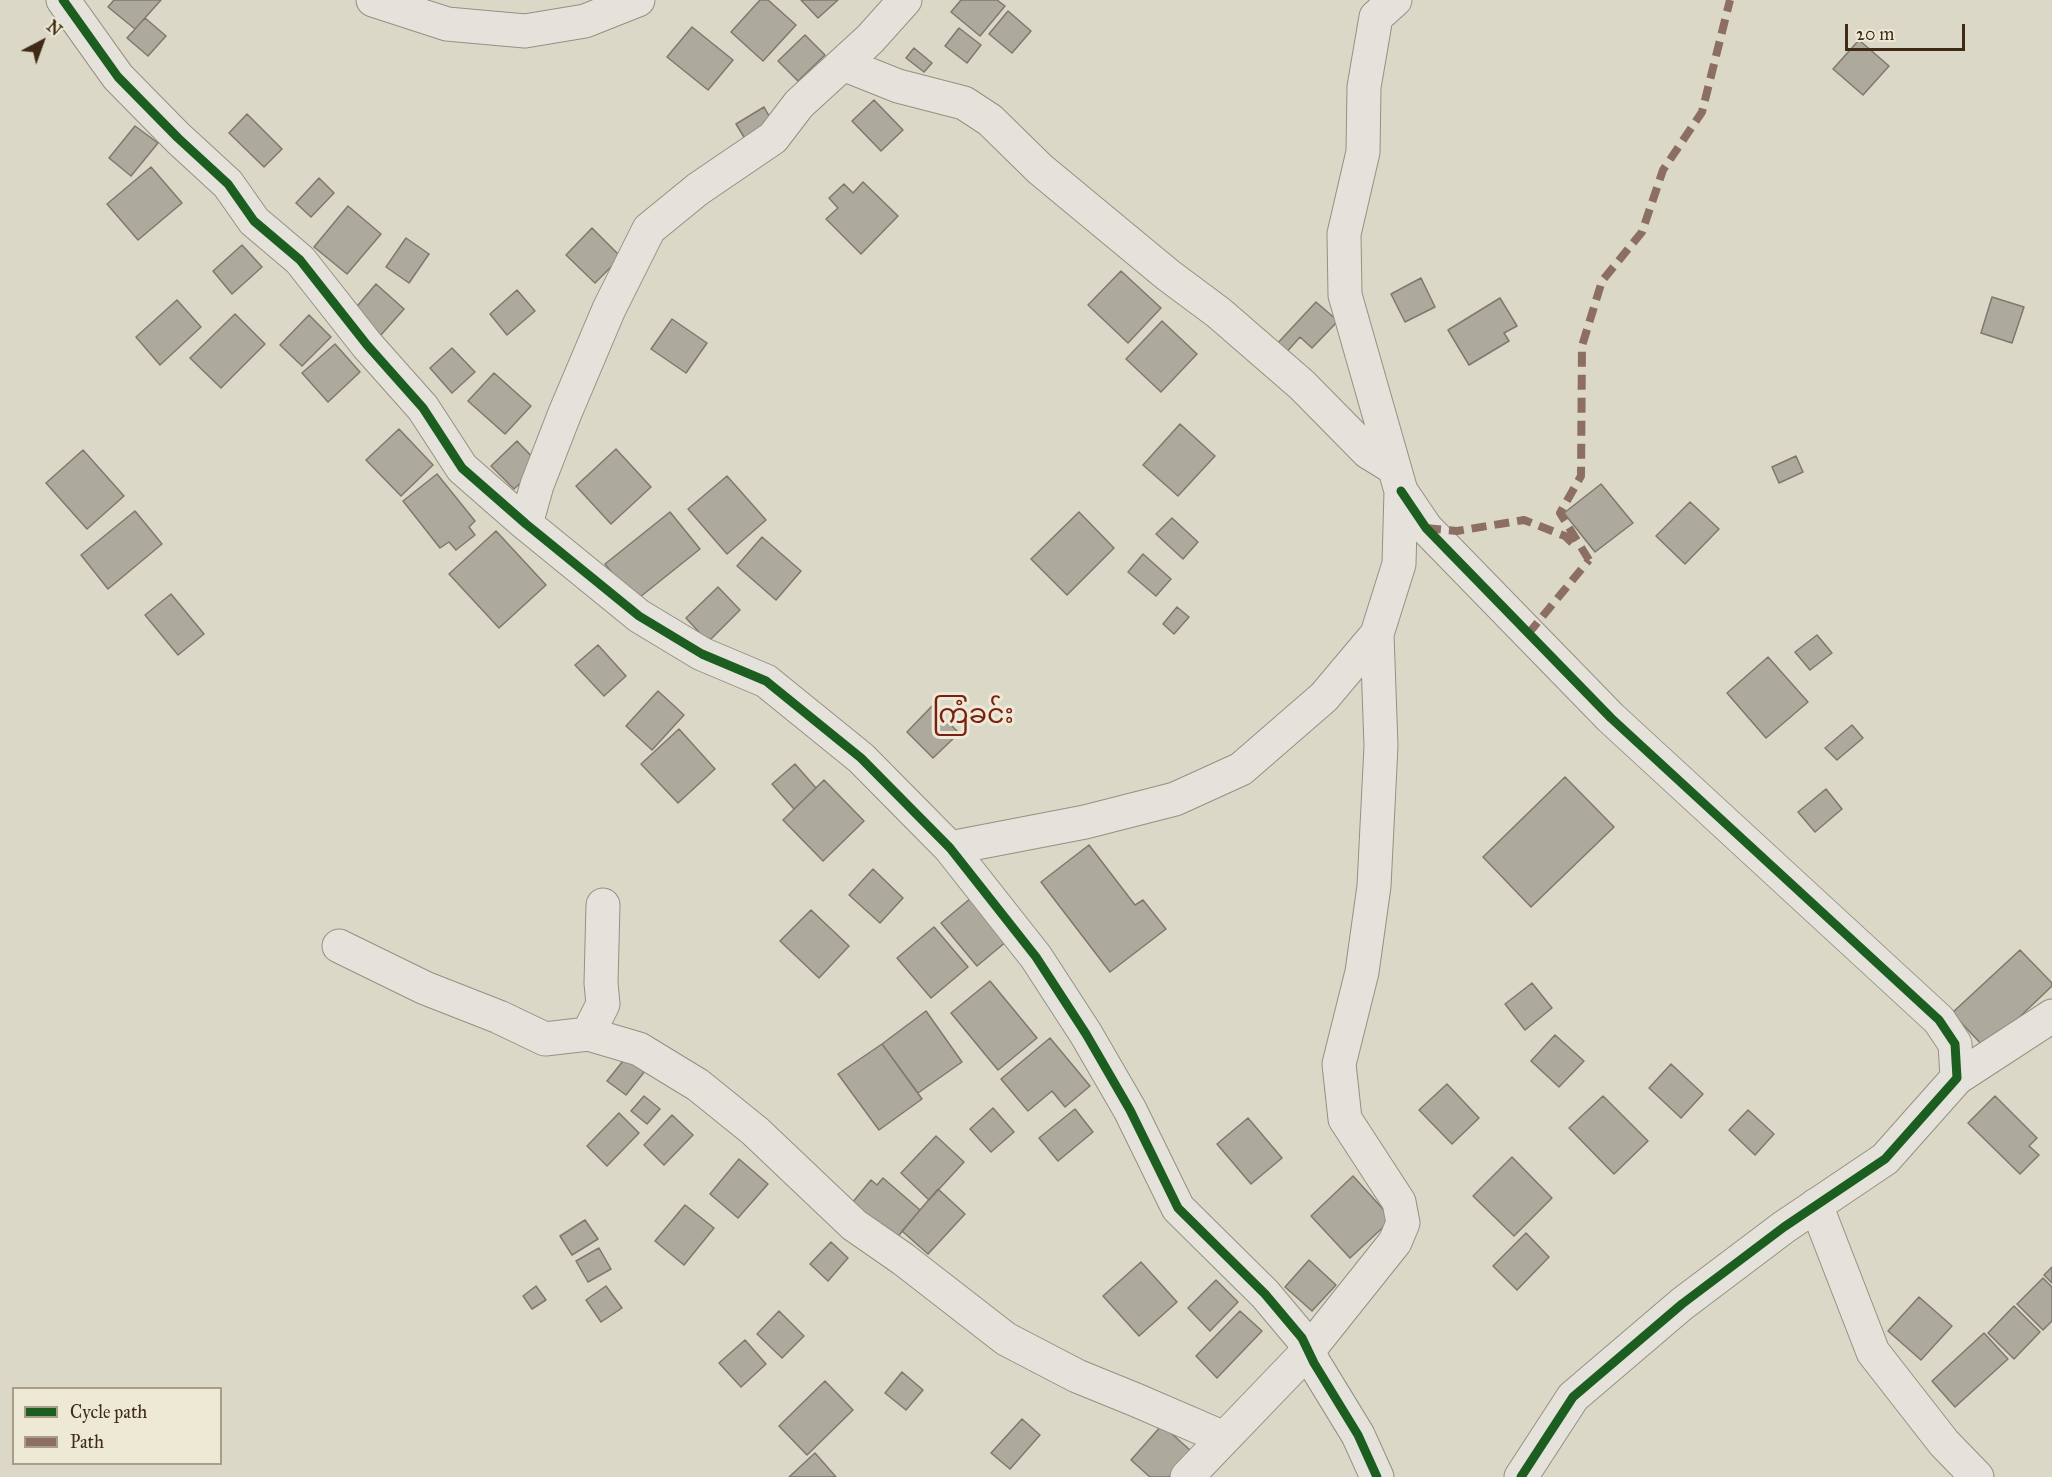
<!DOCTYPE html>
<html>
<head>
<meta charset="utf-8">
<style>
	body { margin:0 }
	#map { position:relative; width:2052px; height:1477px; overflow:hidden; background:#dcd8c7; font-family:"IM FELL Great Primer",serif }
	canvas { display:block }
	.legend { position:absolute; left:12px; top:1387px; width:210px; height:78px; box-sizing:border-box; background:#eee9d5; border:2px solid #a89d88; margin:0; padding:8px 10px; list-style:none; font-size:18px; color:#3f2b15 }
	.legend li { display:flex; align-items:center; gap:12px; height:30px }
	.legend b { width:30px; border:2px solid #a89d88 }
	.north { position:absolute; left:12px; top:12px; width:60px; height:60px; -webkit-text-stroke:4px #eee9d5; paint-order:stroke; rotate:41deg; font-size:16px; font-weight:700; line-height:24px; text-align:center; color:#3f2b15 }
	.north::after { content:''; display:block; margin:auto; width:21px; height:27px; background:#3f2b15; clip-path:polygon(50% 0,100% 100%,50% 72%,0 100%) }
	.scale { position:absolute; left:1845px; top:24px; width:120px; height:27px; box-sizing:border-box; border:3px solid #3f2b15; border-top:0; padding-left:8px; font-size:18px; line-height:21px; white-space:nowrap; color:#3f2b15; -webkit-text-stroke:4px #eee9d5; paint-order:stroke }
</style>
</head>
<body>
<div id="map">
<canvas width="2052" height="1477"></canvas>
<ul class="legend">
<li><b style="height:8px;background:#1b5e20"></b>Cycle path</li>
<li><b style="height:8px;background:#8d6e63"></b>Path</li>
</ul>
<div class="north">N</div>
<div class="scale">20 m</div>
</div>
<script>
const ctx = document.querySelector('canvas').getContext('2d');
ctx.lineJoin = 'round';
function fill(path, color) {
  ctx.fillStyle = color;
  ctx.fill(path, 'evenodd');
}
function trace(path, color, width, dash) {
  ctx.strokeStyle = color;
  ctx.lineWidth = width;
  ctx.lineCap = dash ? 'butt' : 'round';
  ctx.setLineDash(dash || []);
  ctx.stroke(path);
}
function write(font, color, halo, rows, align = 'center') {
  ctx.font = font + ' "IM FELL Great Primer","Noto Sans Myanmar",serif';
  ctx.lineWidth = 6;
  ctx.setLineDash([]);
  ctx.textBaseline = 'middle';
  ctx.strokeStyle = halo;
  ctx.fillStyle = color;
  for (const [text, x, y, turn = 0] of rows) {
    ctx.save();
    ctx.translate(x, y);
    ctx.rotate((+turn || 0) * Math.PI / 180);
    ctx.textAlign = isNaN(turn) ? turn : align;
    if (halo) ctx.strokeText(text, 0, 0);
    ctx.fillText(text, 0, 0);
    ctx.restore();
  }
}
const building = new Path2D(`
	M114,0H161L135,29L108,7Z
	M760,0H768L796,25L763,61L731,32Z
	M801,0H838L818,18Z
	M961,0H997L1005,6L980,36L951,12Z
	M1008,11L1031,31L1012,53L989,34Z
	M145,18L166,36L148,56L127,38Z
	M692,27L733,60L708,90L667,57Z
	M959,28L981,45L967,63L945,46Z
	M805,35L825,55L798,81L778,61Z
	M1859,40L1889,66L1863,95L1833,69Z
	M914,48L932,63L924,72L906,58Z
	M874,100L903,130L881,151L852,121Z
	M764,107L777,130L750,147L736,124Z
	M247,114L282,149L264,167L229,133Z
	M135,126L158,143L131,176L109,158Z
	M151,167L182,203L138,240L107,204Z
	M319,178L334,193L311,217L296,203Z
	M863,182L898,216L861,254L826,219L838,208L829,198L844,184L853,193Z
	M348,206L381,234L347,274L314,247Z
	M592,228L621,257L595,283L566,255Z
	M406,238L429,254L409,283L386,267Z
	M242,245L262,267L232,294L213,271Z
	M1121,271L1161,308L1128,343L1088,305Z
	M1421,278L1435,307L1405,322L1391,294Z
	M376,284L404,309L380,336L353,311Z
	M517,290L535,311L507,335L490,314Z
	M1992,297L2024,307L2012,343L1981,333Z
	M1500,298L1517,326L1504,333L1509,341L1469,365L1448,330Z
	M177,300L201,327L160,365L136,337Z
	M1316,302L1338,321L1312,348L1300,337L1284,355L1275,346Z
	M235,314L265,344L221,388L190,358Z
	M309,315L331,337L302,366L280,345Z
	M672,319L707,343L686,373L651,349Z
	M1162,321L1197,354L1161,392L1126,359Z
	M335,344L360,372L328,402L302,373Z
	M452,348L475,372L452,393L430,368Z
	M494,373L531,406L505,434L468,401Z
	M1180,424L1215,456L1178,496L1143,465Z
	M399,429L433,465L401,496L366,460Z
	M517,441L540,465L514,489L491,466Z
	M616,449L651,487L611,524L576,486Z
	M83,450L124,496L87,529L46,483Z
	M1796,456L1803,472L1779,483L1772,467Z
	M437,474L475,521L469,527L475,535L456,550L449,542L440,548L403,501Z
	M727,476L766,520L727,554L688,509Z
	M1601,484L1633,523L1595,552L1564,513Z
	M1690,502L1719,529L1685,564L1656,536Z
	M135,511L162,544L108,589L81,555Z
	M670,512L700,549L635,601L605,564Z
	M1079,512L1114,548L1067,595L1031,559Z
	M1172,518L1198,542L1183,559L1156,534Z
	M496,531L546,585L499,628L449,574Z
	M762,537L801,571L776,600L737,566Z
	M1143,554L1171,579L1156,596L1128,572Z
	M718,587L740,610L708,642L686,618Z
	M171,594L204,634L178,655L145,615Z
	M1177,607L1189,617L1174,634L1163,624Z
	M1817,635L1832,653L1810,670L1795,652Z
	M598,645L626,676L604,696L575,665Z
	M1768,657L1808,702L1766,738L1727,693Z
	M658,691L684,715L652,750L626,726Z
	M932,706L959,733L933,758L907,732Z
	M1852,725L1863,738L1837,760L1825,748Z
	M679,729L715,769L678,803L641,764Z
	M795,764L816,788L794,809L772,784Z
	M1565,777L1614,827L1531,907L1483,857Z
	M824,780L864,821L823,861L783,820Z
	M1826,789L1842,809L1815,832L1798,812Z
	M1089,845L1135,905L1143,900L1166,929L1110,972L1041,882Z
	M873,869L903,898L880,923L849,895Z
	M971,898L1007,941L977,966L941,923Z
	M811,910L849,946L819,978L780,941Z
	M934,927L968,967L931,998L897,958Z
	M2020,950L2052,983V986L1986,1049L1952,1013Z
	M990,981L1037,1038L998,1070L951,1013Z
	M1532,983L1552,1008L1525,1030L1505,1004Z
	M926,1011L962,1062L918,1093L882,1044Z
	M1555,1035L1584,1061L1559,1087L1531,1061Z
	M1050,1038L1090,1086L1065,1107L1052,1091L1028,1111L1001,1079Z
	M882,1044L922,1099L879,1130L838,1074Z
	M627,1056L645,1071L626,1095L607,1081Z
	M1671,1064L1703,1094L1681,1118L1649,1088Z
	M1447,1084L1479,1118L1452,1144L1419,1110Z
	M644,1096L660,1109L647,1124L631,1111Z
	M1603,1096L1648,1141L1614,1174L1569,1128Z
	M1995,1096L2037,1138L2029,1146L2039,1155L2020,1174L1968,1123Z
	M993,1108L1014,1132L991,1152L970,1129Z
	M1075,1109L1093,1132L1058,1161L1039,1138Z
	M1748,1110L1774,1134L1755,1155L1729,1130Z
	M619,1113L639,1133L607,1166L587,1146Z
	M672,1115L693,1135L664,1165L644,1145Z
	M1248,1118L1282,1158L1251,1184L1217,1144Z
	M936,1136L964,1162L929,1200L901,1173Z
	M1512,1157L1552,1198L1514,1236L1473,1196Z
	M739,1159L768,1184L738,1218L710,1194Z
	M1353,1176L1392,1219L1350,1258L1311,1216Z
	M883,1178L920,1210L895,1240L852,1203L871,1180L877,1185Z
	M938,1189L965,1214L928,1254L902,1231Z
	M685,1205L714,1228L684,1265L655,1241Z
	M585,1220L598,1239L572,1255L560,1236Z
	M1526,1233L1549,1257L1517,1290L1493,1266Z
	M831,1242L848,1258L828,1281L810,1264Z
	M599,1248L611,1269L588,1282L576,1261Z
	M1309,1260L1336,1285L1312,1311L1285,1287Z
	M1141,1262L1177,1302L1139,1336L1103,1296Z
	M2052,1267V1283L2044,1275Z
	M2043,1278L2052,1287V1321L2043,1330L2017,1304Z
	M1216,1280L1238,1302L1210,1331L1188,1308Z
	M536,1286L546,1300L532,1309L523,1296Z
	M606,1286L622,1308L601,1322L586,1300Z
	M1919,1297L1952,1326L1921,1360L1888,1331Z
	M2014,1306L2040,1332L2014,1359L1988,1333Z
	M779,1311L804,1336L782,1358L757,1334Z
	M1240,1311L1262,1331L1217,1378L1196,1356Z
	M1984,1333L2008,1359L1955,1407L1932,1381Z
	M745,1340L766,1364L741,1387L719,1363Z
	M902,1372L923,1390L906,1410L885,1393Z
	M825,1381L853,1410L807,1455L779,1426Z
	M1022,1419L1040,1435L1010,1469L991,1453Z
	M1162,1425L1191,1451L1169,1477H1150L1131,1460Z
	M815,1453L836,1477H789Z`);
const minor = new Path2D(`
	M63,0L118,77L178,138L228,184L254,221L300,260L367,345L423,408L462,468L526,524L639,616L702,654L766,681L861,758L950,848L1036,957L1086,1034L1130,1110L1178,1208L1265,1294L1302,1338L1314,1363L1358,1435L1377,1477
	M373,0L447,24L525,31L585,21L638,0
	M843,64L898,86L964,103L990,120L1040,169L1168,275L1219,313L1302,385L1368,452L1394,468
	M1401,491L1426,528L1611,718L1939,1020L1955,1044L1957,1078L1885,1159L1784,1227L1682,1304L1573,1397L1521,1477
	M526,524L537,485L565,413L609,309L649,229L698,189L773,138L799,104L870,39L905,0
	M950,848L1085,822L1175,799L1241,769L1324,697L1377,634L1399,564L1401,491L1345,295L1344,234L1363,152L1364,87L1376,17L1395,0
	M339,946L425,988L499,1017L545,1039L588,1034L639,1049L698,1085L755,1131L854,1225L903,1259L1006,1339L1077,1376L1136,1400L1224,1438
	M588,1034L603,1004L601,983L603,905
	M1957,1078L2052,1016
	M1816,1205L1873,1352L1944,1443L1977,1477
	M1187,1477L1308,1351L1395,1242L1403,1223L1399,1202L1345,1119L1339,1064L1362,972L1374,886L1381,746L1377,634`);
const quiet = new Path2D(`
	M1426,528L1457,531L1524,520L1565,536L1576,547
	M1589,560L1560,513L1581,476L1582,346L1602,281L1642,232L1663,170L1702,112L1730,0
	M1528,634L1589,560`);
const cycleway = new Path2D(`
	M63,0L118,77L178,138L228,184L254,221L300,260L367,345L423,408L462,468L526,524L639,616L702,654L766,681L861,758L950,848L1036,957L1086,1034L1130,1110L1178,1208L1265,1294L1302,1338L1314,1363L1358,1435L1377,1477
	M1401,491L1426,528L1611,718L1939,1020L1955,1044L1957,1078L1885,1159L1784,1227L1682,1304L1573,1397L1521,1477`);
const quarterNames = [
	["ကြံခင်း",973,716]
];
fill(building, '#aea99d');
trace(building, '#7e786d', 1.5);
trace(minor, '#959083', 35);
trace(minor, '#e4e2da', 33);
trace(quiet, '#8d6e63', 8, [15, 8]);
trace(cycleway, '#1b5e20', 9);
write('27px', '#7a1f14', '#eee9d5', quarterNames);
</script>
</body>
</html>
